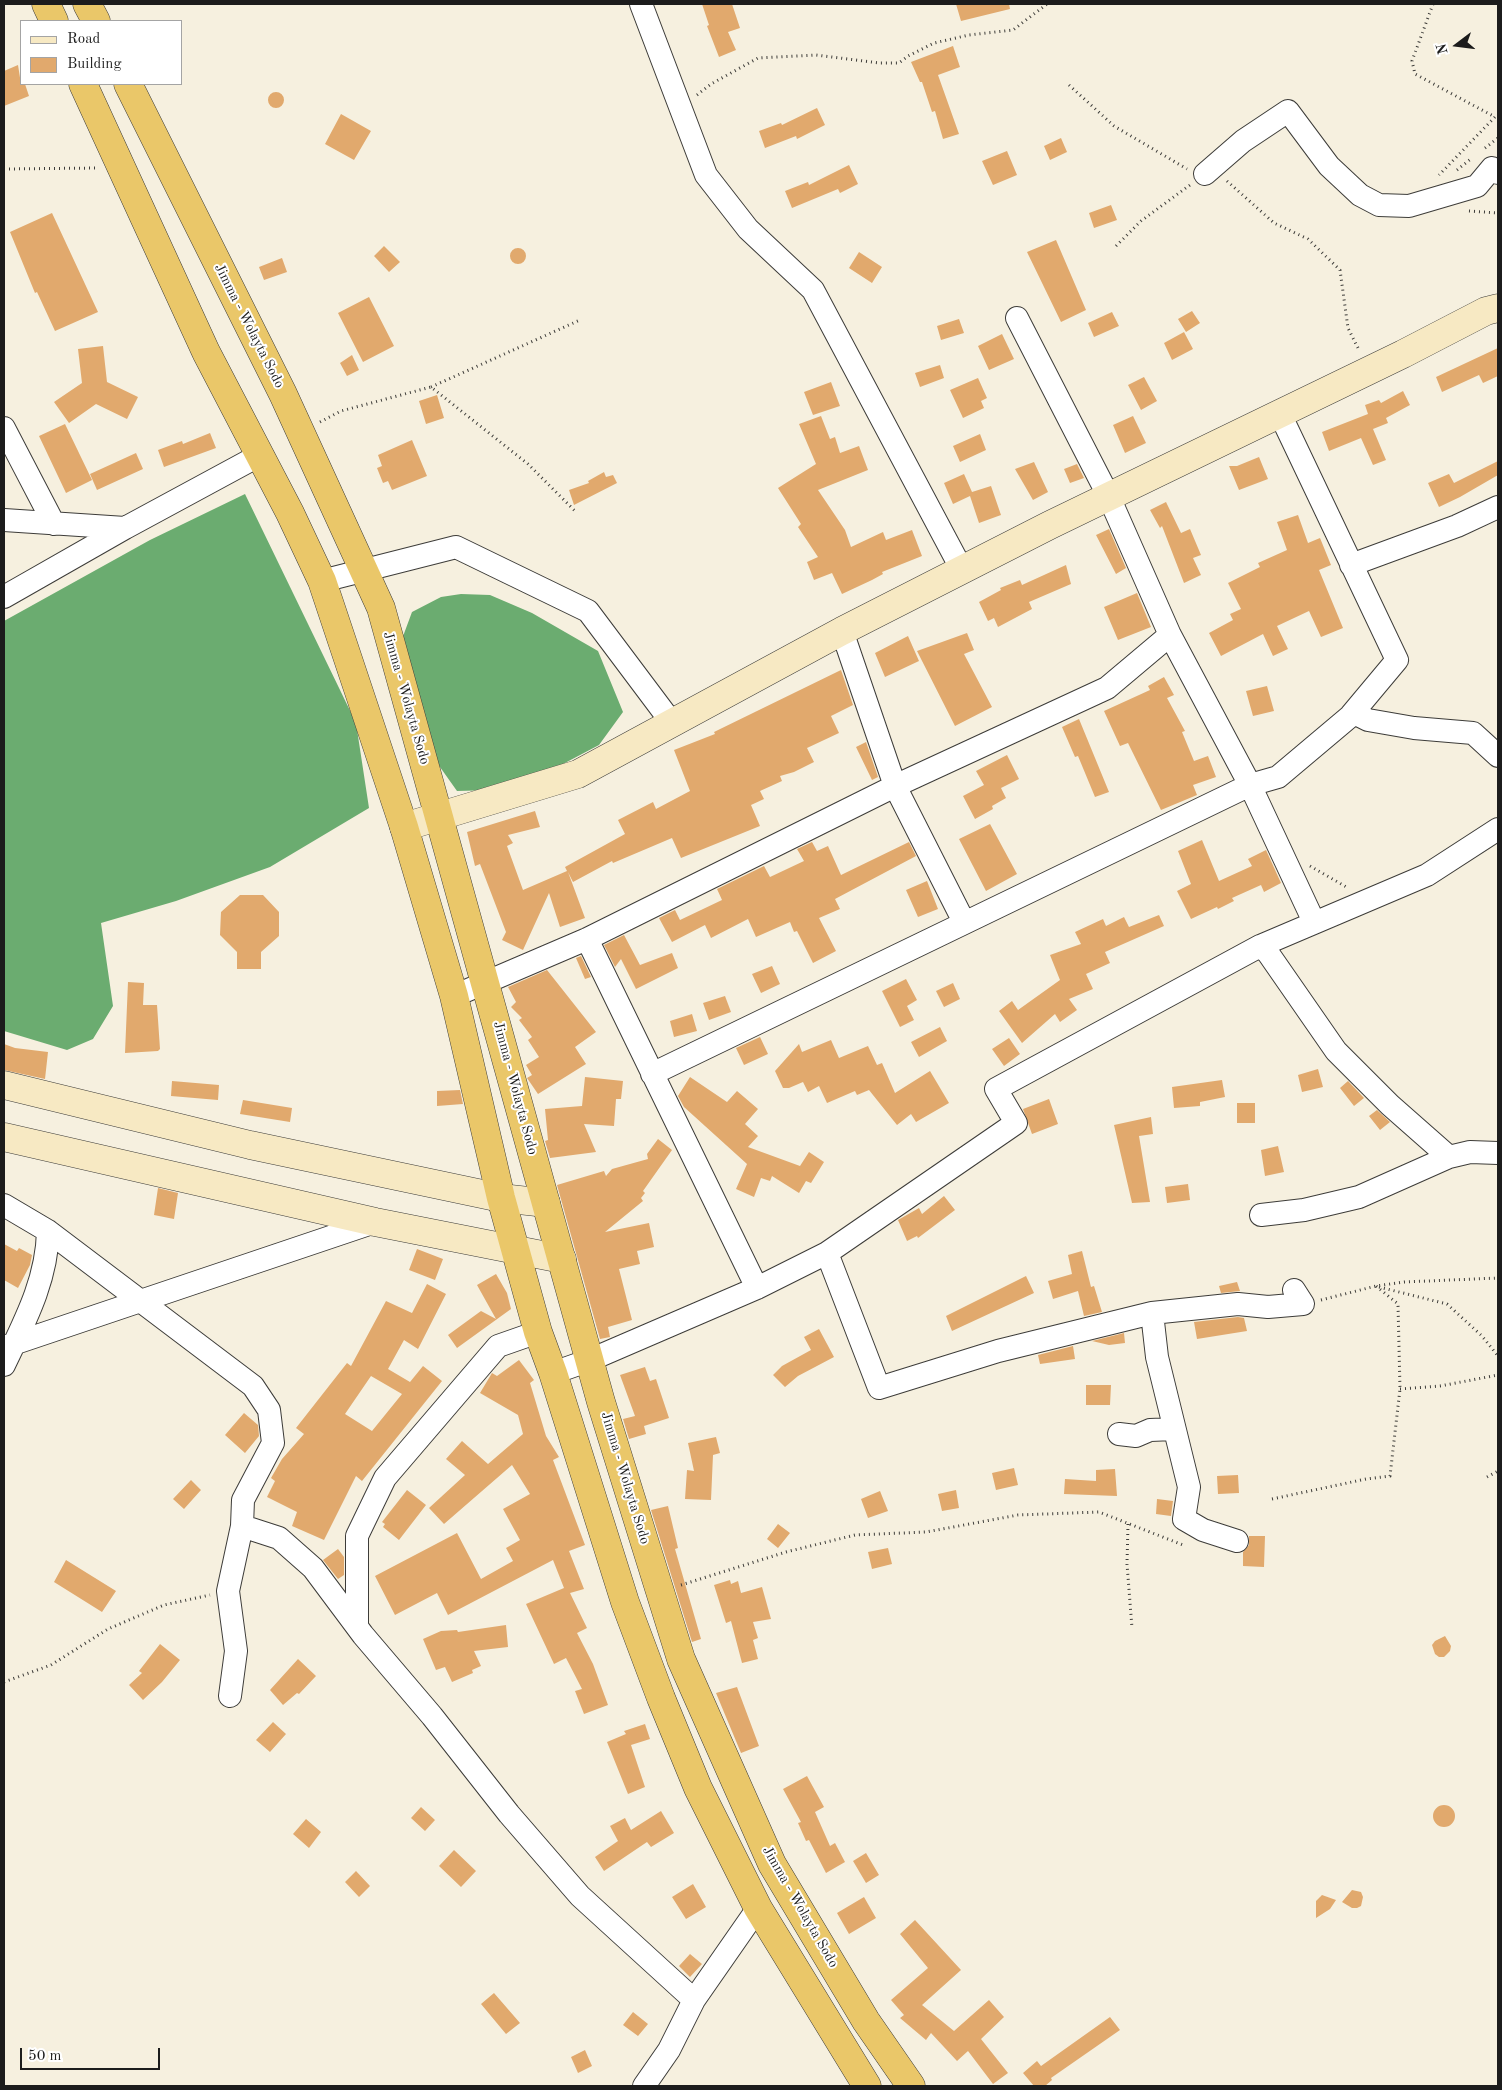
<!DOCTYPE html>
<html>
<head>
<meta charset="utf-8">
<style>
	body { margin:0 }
	#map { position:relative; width:1502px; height:2090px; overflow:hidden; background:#f6f0df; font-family:"Old Standard TT",serif }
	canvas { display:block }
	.frame { position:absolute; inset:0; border:5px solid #1c1c1c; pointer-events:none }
	.legend { position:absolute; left:20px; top:20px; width:162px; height:65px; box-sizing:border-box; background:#fff; border:1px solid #a4a4a4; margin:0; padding:6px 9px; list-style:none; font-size:15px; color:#1c1c1c }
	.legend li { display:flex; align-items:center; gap:10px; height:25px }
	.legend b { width:25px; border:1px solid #a4a4a4 }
	.north { position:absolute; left:1432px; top:20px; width:50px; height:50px; -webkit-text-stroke:4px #fff; paint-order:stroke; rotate:255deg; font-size:14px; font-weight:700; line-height:20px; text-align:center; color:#1c1c1c }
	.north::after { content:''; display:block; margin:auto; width:18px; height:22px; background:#1c1c1c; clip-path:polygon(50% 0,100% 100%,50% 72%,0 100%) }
	.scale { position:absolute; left:20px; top:2048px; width:140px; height:22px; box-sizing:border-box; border:2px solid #1c1c1c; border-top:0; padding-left:6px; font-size:15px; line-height:18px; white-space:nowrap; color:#1c1c1c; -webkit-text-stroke:4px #fff; paint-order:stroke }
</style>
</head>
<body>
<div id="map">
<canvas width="1502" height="2090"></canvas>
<div class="frame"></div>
<ul class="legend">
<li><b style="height:6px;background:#f7e9c3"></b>Road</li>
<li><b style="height:14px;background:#e1a96d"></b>Building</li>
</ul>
<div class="north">N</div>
<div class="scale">50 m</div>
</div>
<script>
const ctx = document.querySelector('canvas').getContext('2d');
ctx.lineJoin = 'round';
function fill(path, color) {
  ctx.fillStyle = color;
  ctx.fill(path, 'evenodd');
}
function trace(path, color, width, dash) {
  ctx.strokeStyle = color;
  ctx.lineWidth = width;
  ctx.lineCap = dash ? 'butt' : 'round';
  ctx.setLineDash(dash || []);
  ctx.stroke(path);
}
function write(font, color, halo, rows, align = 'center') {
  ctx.font = font + ' "Old Standard TT",serif';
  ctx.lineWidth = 4;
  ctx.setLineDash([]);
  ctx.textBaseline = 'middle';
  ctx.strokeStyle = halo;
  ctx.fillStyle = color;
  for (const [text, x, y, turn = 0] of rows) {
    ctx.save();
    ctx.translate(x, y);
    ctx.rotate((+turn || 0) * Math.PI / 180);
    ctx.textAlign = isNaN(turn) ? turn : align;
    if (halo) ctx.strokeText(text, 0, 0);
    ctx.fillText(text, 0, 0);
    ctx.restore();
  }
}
const forest = new Path2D(`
	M245,494L356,723L369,808L270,867L176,901L101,923L113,1006L93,1039L67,1050L4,1031V621L150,540Z
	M461,594L490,595L532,613L598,651L623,712L599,745L544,774L493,790L457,791L435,760L402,639L412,612L441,597Z`);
const building = new Path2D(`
	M702,4H732L740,28L728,32L736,50L719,57L707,26L709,25Z
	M956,4H1009L1010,9L961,21Z
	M953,46L960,67L938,75L959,134L943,139L935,111L932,112L922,82H920L911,62Z
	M18,65L21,84H25L29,96L4,106V71Z
	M268 100a8 8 0 1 1 16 0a8 8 0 1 1-16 0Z
	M817,108L825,125L797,139L796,136L765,148L759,131L781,123L782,125Z
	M341,114L371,131L354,160L325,144Z
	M1061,138L1067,152L1050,160L1044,146Z
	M1007,151L1017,175L993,185L982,161Z
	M849,165L858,184L840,193L838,189L792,208L785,191L808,182L809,185Z
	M1111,205L1117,220L1094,228L1089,213Z
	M52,213L98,312L55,331L37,292L35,293L10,232Z
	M1056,240L1086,310L1061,322L1027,252Z
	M384,246L400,262L389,272L374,256Z
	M510 256a8 8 0 1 1 16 0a8 8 0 1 1-16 0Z
	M859,252L882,267L872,283L849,268Z
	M282,258L287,272L264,280L259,267Z
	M369,297L394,346L363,362L338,313Z
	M1192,311L1200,323L1186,332L1178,319Z
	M1112,312L1119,326L1094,337L1088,323Z
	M959,319L964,333L941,340L937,326Z
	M1184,332L1193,349L1172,360L1164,343Z
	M1002,334L1014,359L989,370L978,346Z
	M103,346L107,382L138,397L127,419L96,404L69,423L54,402L82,383L78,349Z
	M1498,348V376L1483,383L1479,375L1442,392L1436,377Z
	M352,355L359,370L347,376L340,363Z
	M940,365L944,378L920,387L915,373Z
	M1144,377L1157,401L1141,410L1128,385Z
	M978,378L987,398L981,401L984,408L963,418L950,390Z
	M831,382L840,406L813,415L804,392Z
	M1403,391L1410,405L1386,418L1388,423L1373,429L1386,460L1373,465L1361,438L1329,451L1322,432L1368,414L1365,405L1379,400L1381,403Z
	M437,395L444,418L426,424L419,401Z
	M821,416L830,439L835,437L840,453L859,446L868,470L818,490L845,530L851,547L883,532L886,540L912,530L922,556L882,572L883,574L872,580L842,594L832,573L814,580L807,562L818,557L798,527L801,524L778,488L816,464L799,424Z
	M1133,416L1146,443L1125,453L1113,425Z
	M65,424L92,480L66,493L39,436Z
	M210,433L216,448L164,467L158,450L182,441L183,444Z
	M980,434L986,450L960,462L953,446Z
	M412,440L427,476L392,490L388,481L383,483L377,468L382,466L378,455Z
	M136,453L143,469L97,490L90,474Z
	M1259,457L1268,479L1239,490L1229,466H1237Z
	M1498,461V475L1460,497L1439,507L1428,483L1449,474L1454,483Z
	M1034,462L1048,492L1033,500L1015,469Z
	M1077,464L1084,478L1070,483L1064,469Z
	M604,472L606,477L613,475L617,483L574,505L569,490L589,483L588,481Z
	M964,474L972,492L991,486L1001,515L979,523L970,496L953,504L944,483Z
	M1166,502L1181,533L1190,529L1201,555L1193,558L1201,575L1184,583L1162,526L1160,528L1150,510Z
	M1298,515L1308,543L1320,538L1331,565L1319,570L1343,628L1321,637L1309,611L1277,626L1288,649L1273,656L1263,634L1221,656L1209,633L1233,620L1230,614L1241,609L1228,583L1260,567L1258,563L1287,550L1277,522Z
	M1109,529L1126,568L1116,574L1096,535Z
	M1066,565L1071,584L1029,602L1032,609L998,627L994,618L988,621L979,602L1001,590L1000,588L1020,580L1022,585Z
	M1137,593L1151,627L1118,640L1104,607Z
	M967,633L974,650L964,654L992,707L955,726L917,651Z
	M908,636L919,661L885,677L875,653Z
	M841,670L853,705L831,716L839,733L807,748L814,762L794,772L780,776L782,781L760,791L764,799L751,805L760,826L681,858L672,838L613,863L612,861L573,882L568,872L585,918L560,927L549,893L523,950L502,940L506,932L480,864L475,866L467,832L535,811L540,827L508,835L513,843L507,846L523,890L567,871L565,867L625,834L618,820L653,802L656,809L690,791L674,750L715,734L714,732Z
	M1164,677L1174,695L1167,698L1185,731L1182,732L1194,761L1208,756L1216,777L1193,785L1197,795L1161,810L1128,743L1120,746L1104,711L1150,690L1148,686Z
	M1267,686L1274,711L1253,716L1246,691Z
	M1079,719L1109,792L1095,797L1078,756L1075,757L1062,727Z
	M866,742L878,777L872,780L856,747Z
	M1007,755L1019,779L1001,788L1006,798L992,806L993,809L975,819L963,796L984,785L976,771Z
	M990,824L1017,874L986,891L959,839Z
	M1202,840L1219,881L1252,866L1248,859L1266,850L1281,883L1264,892L1261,885L1232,898L1234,901L1218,909L1217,907L1191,919L1177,891L1191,884L1178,851Z
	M812,842L817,851L828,846L841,875L909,842L916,856L835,899L840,909L819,918L836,951L813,963L797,931L794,932L790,922L756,937L748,919L711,938L705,925L672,942L659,918L675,910L680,920L722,900L717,889L764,866L770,877L804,861L797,849Z
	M927,881L938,909L918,917L906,890Z
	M240,895H263L279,912V936L261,952V969H237V952L220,935L221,912Z
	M1159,915L1164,926L1105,952L1110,963L1086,974L1093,989L1069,999L1077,1010L1060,1022L1055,1014L1022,1043L999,1011L1012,1001L1018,1010L1060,980L1050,955L1081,944L1075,932L1103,919L1106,926L1124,917L1129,927Z
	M624,935L640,965L672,953L678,968L636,989L621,959L615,967L604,945Z
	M581,956L591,977L585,979L576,958Z
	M772,966L780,984L761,993L752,974Z
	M547,970L596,1032L575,1047L586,1064L538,1094L527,1078L532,1075L526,1065L539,1057L528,1040L532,1037L519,1020L522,1018L511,1007L516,1002L508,987Z
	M906,979L917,1000L907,1006L914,1020L900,1027L882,991Z
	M128,982L144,983L143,1005H157L160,1049L158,1051L125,1053Z
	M953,983L960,999L944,1007L936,991Z
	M725,996L731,1012L709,1020L703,1003Z
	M692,1014L697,1031L674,1037L670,1021Z
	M940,1027L947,1041L919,1057L911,1042Z
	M760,1037L768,1054L744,1065L736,1048Z
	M1009,1038L1020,1054L1004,1066L992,1049Z
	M831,1040L839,1058L868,1046L877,1065L882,1063L895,1093L930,1071L949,1103L916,1122L911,1114L897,1125L869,1090L857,1095L855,1091L827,1103L819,1086L808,1092L803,1082L789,1088H783L775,1071L799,1044L802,1052Z
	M4,1044L15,1048L48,1052L45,1079L4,1070Z
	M1318,1069L1323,1087L1302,1092L1298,1075Z
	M585,1077L623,1081L621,1099H616L614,1126L584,1124L596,1152L550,1158L545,1141L548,1140L545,1109L582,1106Z
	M690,1077L727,1102L737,1091L758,1109L745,1124L758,1136L748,1147L800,1166L809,1152L824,1162L811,1183L806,1181L799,1193L772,1176L770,1181L761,1178L754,1197L736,1189L747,1164L684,1107L678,1096Z
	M1222,1080L1225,1097L1200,1102V1106L1174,1108L1172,1087Z
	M172,1081L219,1085L218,1100L171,1096Z
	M1348,1081L1364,1098L1354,1106L1340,1088Z
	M460,1090L463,1104L437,1106V1091Z
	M1049,1099L1058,1124L1032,1134L1023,1109Z
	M243,1100L292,1108L290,1122L240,1114Z
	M1237,1103H1255V1123H1237Z
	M1377,1110L1390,1122L1380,1130L1369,1116Z
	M1151,1117L1153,1134L1139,1136L1150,1202L1132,1203L1114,1125Z
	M658,1139L672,1150L643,1191L645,1193L641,1198L643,1201L605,1232L649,1223L654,1247L637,1251L640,1264L619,1269L632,1320L608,1327L610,1337L600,1339L557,1185L604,1171L606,1176L612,1169L648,1159L647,1154Z
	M1278,1146L1284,1172L1265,1176L1261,1150Z
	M1188,1184L1190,1200L1167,1203L1165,1187Z
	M158,1188L178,1193L174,1219L154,1215Z
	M944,1196L955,1210L918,1238L917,1236L907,1241L898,1220L919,1208L922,1214Z
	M4,1244L17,1251L19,1248L32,1255L30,1265L18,1288L4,1280Z
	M417,1249L443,1259L435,1280L409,1270Z
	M1082,1251L1091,1287L1094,1286L1102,1312L1084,1316L1078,1291L1053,1299L1048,1281L1072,1274L1068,1255Z
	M496,1274L507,1293L511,1309L457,1348L448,1335L481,1311L496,1319L477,1285Z
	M1026,1276L1034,1293L952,1331L946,1316Z
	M1237,1282L1240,1291L1221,1293L1219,1286Z
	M427,1284L446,1294L418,1349L404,1340L388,1369L410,1382L423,1366L442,1381L362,1481L356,1476L324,1540L292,1526L297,1512L267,1497L275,1481L271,1478L282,1459L304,1434L296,1428L347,1363L351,1366L386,1301L412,1313ZM371,1376L402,1394L372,1431L345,1414Z
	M1238,1317L1244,1318L1247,1331L1197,1339L1194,1322Z
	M819,1329L834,1357L798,1376L785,1387L773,1375L782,1366L811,1350L804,1337Z
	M1124,1333L1125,1343L1109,1345L1092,1341Z
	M1073,1346L1075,1359L1040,1364L1038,1355Z
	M519,1360L534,1380L530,1383L546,1436L559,1457L553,1460L585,1545L569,1551L584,1589L570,1593L587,1628L577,1633L593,1664L608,1705L584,1714L575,1691L582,1689L566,1658L554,1664L526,1604L564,1588L553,1560L448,1615L437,1593L395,1615L375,1576L457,1533L481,1579L513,1561L506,1548L520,1540L503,1509L530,1494L512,1465L444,1524L429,1508L465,1475L446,1459L462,1441L488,1464L523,1434L518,1415L480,1393L492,1373L497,1376Z
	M645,1367L650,1381L656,1379L669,1418L644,1426L646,1434L629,1439L623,1419L635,1416L620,1375Z
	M1086,1385H1111L1110,1405H1086Z
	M244,1413L258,1425L259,1436L245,1453L225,1435Z
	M716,1437L720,1453L713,1455L711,1500L685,1499L687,1470L694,1471L688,1443Z
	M1014,1468L1018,1485L996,1490L992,1473Z
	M1115,1469L1117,1496L1064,1494L1065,1479L1096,1481V1470Z
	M1238,1475L1239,1493L1218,1494L1217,1476Z
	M191,1480L201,1490L184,1509L173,1499Z
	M407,1490L426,1505L399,1540L383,1527L385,1524L382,1522Z
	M956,1490L959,1508L942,1511L938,1494Z
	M880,1491L888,1511L868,1518L861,1499Z
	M1157,1499L1173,1501L1171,1516L1156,1514Z
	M668,1506L678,1548L675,1549L701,1639L692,1642L651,1510Z
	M778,1524L790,1533L778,1548L767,1539Z
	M1249,1536H1265L1264,1567L1243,1566V1552L1249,1545Z
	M888,1548L892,1564L872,1569L868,1552Z
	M338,1549L344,1557V1575L338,1579L323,1560Z
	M66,1560L116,1591L102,1612L54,1582Z
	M730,1580L731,1584L738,1581L741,1593L762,1587L771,1619L753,1622L758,1638L753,1640L758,1659L742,1663L731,1621L726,1623L714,1585Z
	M506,1625L508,1647L474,1651L481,1666L472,1670L473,1673L452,1682L445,1667L436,1670L423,1639L441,1631L457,1630L458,1632Z
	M1445,1636L1451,1646L1450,1651L1444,1657H1439L1435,1654L1432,1645L1435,1641Z
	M160,1644L180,1660L162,1682L143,1700L129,1685L142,1673L139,1671Z
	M298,1659L316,1676L299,1694L297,1693L283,1705L270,1690Z
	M737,1687L759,1746L741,1753L716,1693Z
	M273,1722L286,1734L270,1752L256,1740Z
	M645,1724L650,1739L631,1745L645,1787L628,1794L607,1742L626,1734L624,1731Z
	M807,1776L824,1807L815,1812L830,1846L835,1843L845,1862L826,1873L809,1840L806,1841L798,1823L801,1822L783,1789Z
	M1433 1816a11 11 0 1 1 22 0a11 11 0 1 1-22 0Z
	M421,1807L435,1820L425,1831L411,1818Z
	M661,1811L674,1833L651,1847L647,1842L604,1871L595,1857L618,1841L610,1826L625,1818L631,1830Z
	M306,1819L321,1832L309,1848L293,1834Z
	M454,1850L476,1871L461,1887L439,1866Z
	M866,1853L879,1875L866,1883L853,1861Z
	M356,1871L370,1886L359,1897L345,1882Z
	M693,1884L706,1907L686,1919L672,1897Z
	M1352,1890L1361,1892L1363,1897L1361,1906L1357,1908H1352L1342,1902Z
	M1322,1895L1336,1900L1330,1909L1316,1918V1901Z
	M864,1897L876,1918L849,1934L837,1913Z
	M915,1920L961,1970L922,2005L954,2031L989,2000L1004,2017L981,2039L1008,2073L993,2084L968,2051L957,2061L931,2033L926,2040L900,2018L904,2015L891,2000L928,1968L900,1934Z
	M690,1954L702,1964L690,1977L679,1966Z
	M494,1993L520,2023L506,2034L481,2004Z
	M633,2012L648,2024L638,2036L623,2025Z
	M1110,2017L1120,2030L1051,2078L1052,2080L1045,2086H1034L1023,2073L1037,2061L1041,2066Z
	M585,2050L592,2066L578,2073L571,2057Z`);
const path = new Path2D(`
	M1433,4L1412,61L1415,74L1495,117L1439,175
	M1069,85L1114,126L1187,169
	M697,95L711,84L758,58L816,55L879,63H899L908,56L934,43L969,35L1013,30L1047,4
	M1485,148L1498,138
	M4,169L98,168
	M1457,170L1472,158
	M1227,181L1274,223L1308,239L1340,270L1348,328L1359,350
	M1469,211L1498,213
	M1116,246L1141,221L1190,185
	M431,387L580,320
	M320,422L341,411L431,387L528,464L575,511
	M1310,866L1348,888
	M1379,1287L1447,1304L1482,1336L1498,1356
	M1321,1300L1376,1286L1404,1282L1498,1278
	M1400,1389L1440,1386L1498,1375
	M1487,1477L1498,1471
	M1272,1499L1366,1479L1390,1476L1400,1389L1398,1304L1376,1286
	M1128,1524L1127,1564L1132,1628
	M681,1585L786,1552L855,1535L926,1532L1018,1515L1099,1512L1183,1545
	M4,1682L51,1665L108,1629L164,1605L210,1595`);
const street = new Path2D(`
	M641,4L706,175L748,229L813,290L962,570
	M1205,174L1243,141L1288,111L1329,166L1360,195L1379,205L1409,206L1477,186L1492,168L1498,173
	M1017,318L1109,497L1170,635L1250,785L1314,922
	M1280,414L1397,660L1351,715
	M4,428L54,524
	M4,520L125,528
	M1351,565L1457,526L1498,507
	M322,581L456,547L588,611L672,723
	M4,597L125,528L260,455
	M842,631L895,786L964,922
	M587,939L757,1288
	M1260,946L1268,953L1336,1051L1390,1105L1449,1157L1470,1152L1498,1153
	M454,996L587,939L895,786L1107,688L1170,635
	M652,1074L1250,785L1278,777L1354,713L1368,720L1414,728L1473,733L1498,756
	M4,1205L48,1231L253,1386L269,1410L273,1443L243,1500L242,1526L228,1591L236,1651L230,1696
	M1261,1215L1304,1210L1359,1197L1449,1157
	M827,1253L879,1388L998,1351L1152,1313L1238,1304L1268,1307L1303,1304L1294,1290
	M1152,1313L1157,1357L1189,1487L1184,1519L1203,1530L1237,1541
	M4,1347L375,1222
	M4,1365C25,1321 47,1280 48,1231
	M553,1373L590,1360L757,1288L827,1253L1016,1123L996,1089L1260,946L1427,875L1498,829
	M1119,1434L1136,1436L1150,1430L1174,1429
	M242,1526L279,1538L313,1568L363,1635L432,1716L509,1814L580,1896L694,2000
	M357,1627V1536L385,1478L498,1346L538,1332
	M644,2086L669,2050L694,2000L758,1908`);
const secondary = new Path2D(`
	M404,827L578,774L842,631L1050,525L1403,354L1486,311L1498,308
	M4,1085L250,1145L501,1198L546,1203
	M4,1137L375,1222L562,1259`);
const highway = new Path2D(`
	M46,4L54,21
	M87,4L96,21
	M83,84L206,352L290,513L322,581L404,827L454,996L501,1198L538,1332L553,1373L625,1602L661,1698L698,1788L758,1908L867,2086
	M128,84L283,394L381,608L601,1402L681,1659L772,1864L866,2021L911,2086`);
const streetNames = [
	["Jimma - Wolayta Sodo",249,326,63],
	["Jimma - Wolayta Sodo",406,698,74],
	["Jimma - Wolayta Sodo",515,1088,75],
	["Jimma - Wolayta Sodo",625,1478,73],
	["Jimma - Wolayta Sodo",800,1907,60]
];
fill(forest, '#6bac70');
fill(building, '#e1a96d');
trace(street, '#3d3c39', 24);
trace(secondary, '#3d3c39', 29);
trace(highway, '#3d3c39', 29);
trace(path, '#3d3c39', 3, [1, 4]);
trace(street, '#fff', 22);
trace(secondary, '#f7e9c3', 28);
trace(highway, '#eac769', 28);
write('14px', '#1c1c1c', '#fff', streetNames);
</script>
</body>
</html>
